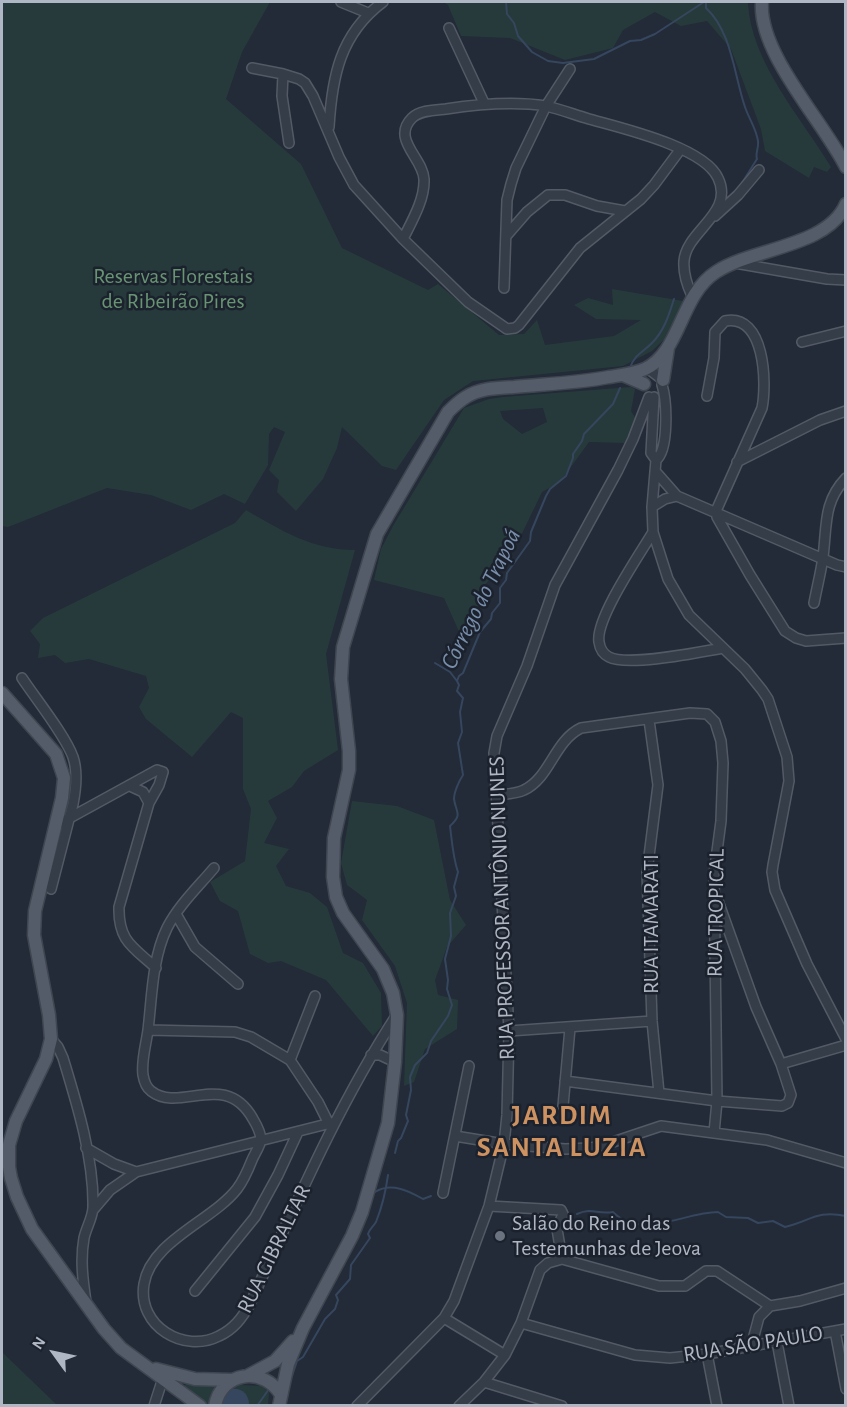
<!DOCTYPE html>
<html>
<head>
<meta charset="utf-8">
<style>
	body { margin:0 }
	#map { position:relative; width:847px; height:1407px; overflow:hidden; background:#222b37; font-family:"Alegreya Sans",sans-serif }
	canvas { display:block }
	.frame { position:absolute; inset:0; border:3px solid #b0b7c4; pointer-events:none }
	.north { position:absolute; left:24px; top:1323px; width:60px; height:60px; -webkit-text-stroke:4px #1b222d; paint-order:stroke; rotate:303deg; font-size:16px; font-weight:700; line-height:24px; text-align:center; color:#b0b7c4 }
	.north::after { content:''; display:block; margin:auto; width:21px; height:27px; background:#b0b7c4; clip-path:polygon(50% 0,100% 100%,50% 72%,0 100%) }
</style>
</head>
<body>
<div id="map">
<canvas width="847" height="1407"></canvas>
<div class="frame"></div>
<div class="north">N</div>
</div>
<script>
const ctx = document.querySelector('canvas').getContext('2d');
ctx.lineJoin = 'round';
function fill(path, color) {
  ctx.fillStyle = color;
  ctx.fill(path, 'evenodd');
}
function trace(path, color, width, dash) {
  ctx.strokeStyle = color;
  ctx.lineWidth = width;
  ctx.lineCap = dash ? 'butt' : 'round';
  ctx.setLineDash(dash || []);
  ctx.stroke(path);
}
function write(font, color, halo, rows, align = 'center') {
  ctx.font = font + ' "Alegreya Sans",sans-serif';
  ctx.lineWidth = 5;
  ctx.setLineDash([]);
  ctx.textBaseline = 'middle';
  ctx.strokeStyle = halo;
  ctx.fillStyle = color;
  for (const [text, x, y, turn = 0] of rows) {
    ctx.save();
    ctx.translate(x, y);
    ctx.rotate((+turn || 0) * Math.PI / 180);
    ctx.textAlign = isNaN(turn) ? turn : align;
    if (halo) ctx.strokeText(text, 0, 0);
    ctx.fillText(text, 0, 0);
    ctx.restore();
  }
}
const green = new Path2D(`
	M2,2H270L242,52L226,99L301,164L342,248L428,290L438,284L499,335L524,334L537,320L545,345L614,336L641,320L596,319L574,305L588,298L613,305L612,289L683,301L669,335L652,351L623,366L473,381L444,400L396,470L382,466L342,427L337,448L323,479L296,511L277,492L279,480L269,470L285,432L274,427L269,434L268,465L245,504L224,494L191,510L151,495L107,488L8,527L2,526Z
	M443,2H748C750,61 801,117 831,167L827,172L814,167L809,178L765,151L761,129L731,49L707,21L681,26L655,12L623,30L613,48L565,60L510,38L461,36L448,5Z
	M631,387L635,389L631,411L636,419L628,443L589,442L560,482L542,492L515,548L485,585L465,645L444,598L374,580L381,549L393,526L464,408L489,399L503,397ZM543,408L547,422L522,434L503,419L500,411Z
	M246,510C282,531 313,550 355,550L326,654L338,750L304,771L292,787L268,801L277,818L264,843L289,849L276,866L286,886L310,893L327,907L343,953L363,963L381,993L382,1026L373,1036L326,980L281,961L268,963L250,954L238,911L220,901L210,882L245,861L251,809L243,789V718L231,712L192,757L146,719L139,707L149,688L146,676L89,659L65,663L55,655L38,658L40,644L30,631L43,618L235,523Z
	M352,801L397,806L434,820L450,900L466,925L447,947L435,980L438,995L458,1000L457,1029L425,1049L414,1082L404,1086L407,1003L395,966L362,920L367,900L347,885L341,863Z
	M2,1352L57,1405H2Z
	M188,1383L265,1386L269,1393L268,1405H204L185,1388V1385Z`);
const water = new Path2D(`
	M230,1389C242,1387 249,1394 249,1405L220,1406V1399Z`);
const stream = new Path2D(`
	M506,2L507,14L514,23L518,36L532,52L548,61L563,63L594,59L630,41L641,40L655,34L704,2
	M706,2V8C732,32 734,75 745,107C749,119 756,128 758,141C759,148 755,153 757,159L740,186
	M630,368C634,355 643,352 652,343C664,331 669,315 674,299
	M435,663L450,672L457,681
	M395,1153L398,1141L401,1138L408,1121L406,1115L411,1090L410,1077L415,1065L427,1053L431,1041L448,1016L452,1005L447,989L448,980L445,959L451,936L450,913L456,896L454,887L458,872C453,858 452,842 450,826C463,814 456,813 454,799C454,792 459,781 463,775L458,743L462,732L460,712L463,698L457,691L459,685L457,681L459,676L463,673L480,632L491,619L492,613L500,603V588L506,580L507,573L530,541L531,532L546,496L550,489L566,476L573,458V454L582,441L584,434L613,404L620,388
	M375,1192C391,1182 409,1191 423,1199L431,1196
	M577,1214C593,1207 597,1215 613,1212C641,1241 684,1212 718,1212L726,1217L748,1218L758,1223L773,1221L785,1227C811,1221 816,1210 846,1216
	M292,1376L297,1361L303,1357L325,1319L335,1309L338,1300L336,1295L350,1279L351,1265L370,1238L368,1234C370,1228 373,1227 376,1222C382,1207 386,1190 388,1175
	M257,1406L269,1389`);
const minor = new Path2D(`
	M341,2L368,13
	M449,28L484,103
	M252,68L283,74L299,79L305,83L313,96L339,157L354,185L403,239L468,302L507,329L515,328L519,325L580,248L641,199L654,185L680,150
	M283,74L282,96L289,143
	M329,127C332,77 340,34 383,2
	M715,216L738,195L759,170
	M507,235L527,212L548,195H565L597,206L625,211
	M403,239C412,221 425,199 424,179C423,158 391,139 412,118C420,110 436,110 446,109C479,104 513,101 546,106C560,109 575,115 589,119C621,128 704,147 718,178C735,213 686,231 684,261C683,274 687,285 692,296
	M735,263L827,279L846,280
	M504,288L507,200L511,184L516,168L546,106L570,69
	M802,342L846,331
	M647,368L663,380L662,385
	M707,396L714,358L715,332L725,321C765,313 767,383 762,408L716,511L717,517L750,575L785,631L796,638L806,641L846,638
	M654,397L651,453L656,460L652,507L653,532L668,579L689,615L745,669L762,690L768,699L787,757L789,781L773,865L772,872L775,890L807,964L846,1039
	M656,460C669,450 667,401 662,385
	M737,462L820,420L846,411
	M655,471L677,496L837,565L846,567
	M652,507L665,499L677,496
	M653,532C640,554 595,619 599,642C600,649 603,654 609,657C628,667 700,652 723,648
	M814,603C817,587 821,572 823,557C827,526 823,502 846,478
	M22,678C36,699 65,735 73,757C78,772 76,789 73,804L51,889
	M649,720L658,785L647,872L652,1021L659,1093
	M130,786L143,792L149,803
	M497,795C506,794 516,794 524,790C550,778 554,741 581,728L690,713L707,714L715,722L721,741L723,763L721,821L714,874L717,1101L714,1133
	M55,826L157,770L163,772L159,785L149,803L119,907C118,941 133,947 156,968
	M214,868C198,887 178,906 167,928C152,959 152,997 148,1030C146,1045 141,1061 143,1075C144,1081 147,1088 151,1091C180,1114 225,1069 253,1119C256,1124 261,1133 261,1140C260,1146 254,1155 252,1160C248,1170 244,1180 237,1189C212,1221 151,1241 144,1284C137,1326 184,1354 219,1336C234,1329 242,1318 250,1304C295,1206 337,1107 396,1016
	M176,914L195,947L238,984
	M148,1030L235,1032L251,1037L290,1060L318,1102L329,1124
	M509,1031L652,1021
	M51,1039L58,1047L63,1058C77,1104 94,1159 93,1207C93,1217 86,1228 84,1238C80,1260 83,1281 86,1302
	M371,1055H380L395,1062
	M290,1060L315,996
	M781,1064L846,1045
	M565,1081L717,1101L782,1106L788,1103L791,1095L781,1064L756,1007L717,898
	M563,1106L570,1028
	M455,1136L504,1144L565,1149L590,1148L604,1145L661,1126L767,1140L846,1163
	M86,1148L114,1164L136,1172
	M443,1193L469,1066
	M489,1206L561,1210L563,1214L557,1229L562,1259
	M93,1210L110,1190L136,1172L335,1122
	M562,1259L659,1286H685L706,1271H717L770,1306L800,1301L846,1288
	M195,1291L255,1217L278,1175L298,1132
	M444,1318L505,1355
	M521,1323L635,1355L670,1358L707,1354L846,1329
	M835,1331L846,1389
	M777,1342L789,1406
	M751,1347L759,1317L770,1306
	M707,1354L717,1406
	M484,1382L562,1406
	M154,1406L163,1378
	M357,1406L444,1318L454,1301L489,1206L504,1144L507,1115L509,1031L494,753L497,736L527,666L555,585L618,470L633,439L649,397
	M459,1406L484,1382L505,1355L521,1323L540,1270L548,1263L562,1259`);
const major = new Path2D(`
	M762,2C758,53 823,121 846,167
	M623,375L644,384
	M663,380L668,348
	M2,693L56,754L64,778L62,798L35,911L34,935L49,1015L51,1039L46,1059L16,1121L9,1145V1167L11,1178L17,1197L32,1229L104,1329L121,1348L200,1406
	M156,1369L195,1379L232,1380
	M249,1375L275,1361L293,1341
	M215,1406C221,1371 264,1366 281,1395
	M279,1406L288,1364L303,1328L352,1236L362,1212L388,1123L395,1062L397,1015L393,993L383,969L343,913L336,897L333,877L334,838L349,770V751L341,679L343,647L377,534L448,412C454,406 459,401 466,397C480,388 498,388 514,387C546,384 578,383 609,377C621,375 633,374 645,369C681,352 680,295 716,272C752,248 828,247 846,204`);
const markers = [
	[500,1236,6,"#6b7280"]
];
const parkNames = [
	["Reservas Florestais",173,276],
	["de Ribeirão Pires",173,301]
];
const streetNames = [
	["RUA PROFESSOR ANTÔNIO NUNES",502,908,-92],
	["RUA TROPICAL",716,913,-89],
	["RUA ITAMARATI",651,924,-90],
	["RUA GIBRALTAR",274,1249,-64],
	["RUA SÃO PAULO",753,1344,-9]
];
const poiNames = [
	["Salão do Reino das",512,1223],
	["Testemunhas de Jeova",512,1248]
];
const waterNames = [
	["Córrego do Trapoá",481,599,-64]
];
const districtNames = [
	["JARDIM",562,1116],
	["SANTA LUZIA",562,1148]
];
fill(green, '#273a3b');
fill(water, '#36465e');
trace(stream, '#36465e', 2);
trace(minor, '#535a66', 12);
trace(major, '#3f4651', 15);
trace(minor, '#353d48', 9);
trace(major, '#535c68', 12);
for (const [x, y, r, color] of markers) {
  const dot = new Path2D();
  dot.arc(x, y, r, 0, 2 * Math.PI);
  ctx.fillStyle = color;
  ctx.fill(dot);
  trace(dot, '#1b222d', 2);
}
write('22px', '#689473', '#1b222d', parkNames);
write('22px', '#b0b7c4', '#1b222d', streetNames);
write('22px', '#b0b7c4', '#1b222d', poiNames, 'left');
write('italic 24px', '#798eab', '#1b222d', waterNames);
ctx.letterSpacing = '1.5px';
write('bold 28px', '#ce9261', '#1b222d', districtNames);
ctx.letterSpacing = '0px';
</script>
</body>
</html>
